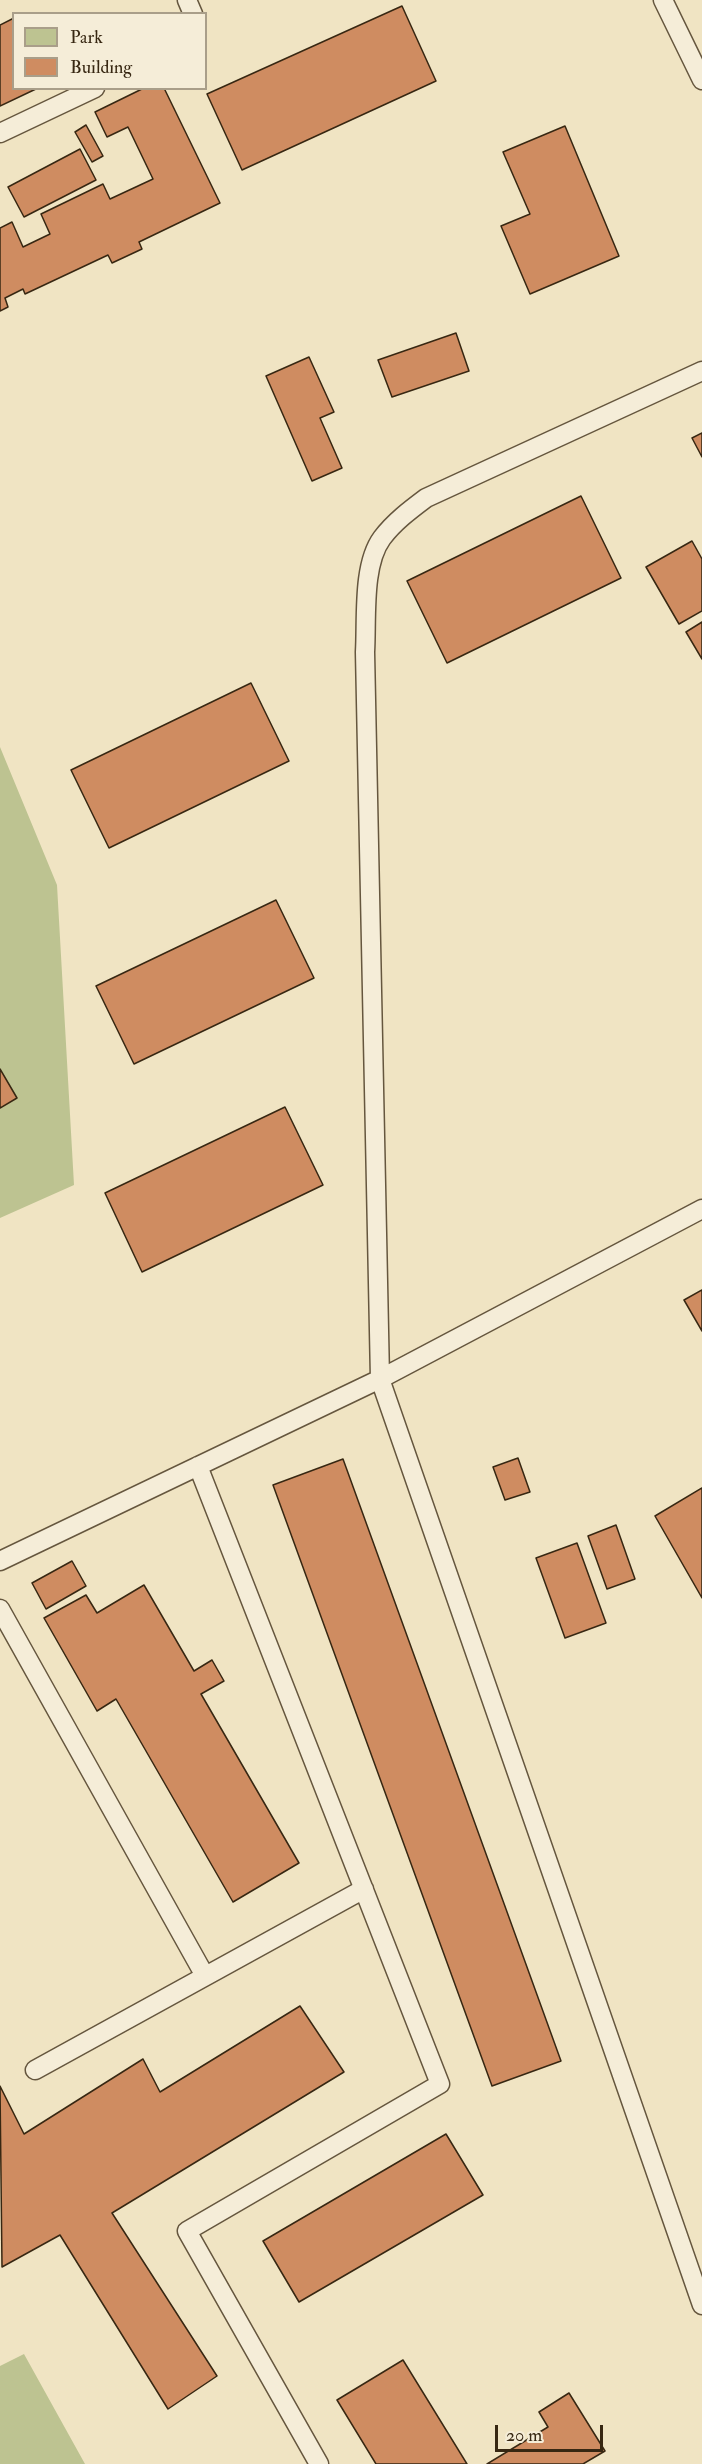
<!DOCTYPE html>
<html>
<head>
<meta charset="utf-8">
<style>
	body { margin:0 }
	#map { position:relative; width:702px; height:2464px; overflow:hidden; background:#f0e4c3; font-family:"IM FELL Double Pica",serif }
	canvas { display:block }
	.legend { position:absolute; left:12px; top:12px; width:195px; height:78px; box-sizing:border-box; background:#f5edd8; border:2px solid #a99e89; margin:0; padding:8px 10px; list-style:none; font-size:18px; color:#372712 }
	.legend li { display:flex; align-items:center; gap:12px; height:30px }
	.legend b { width:30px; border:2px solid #a99e89 }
	.scale { position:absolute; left:495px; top:2425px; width:108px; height:27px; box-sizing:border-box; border:3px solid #372712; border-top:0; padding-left:8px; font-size:18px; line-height:21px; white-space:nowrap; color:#372712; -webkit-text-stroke:4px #f5edd8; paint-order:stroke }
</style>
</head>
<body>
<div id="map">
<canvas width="702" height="2464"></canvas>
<ul class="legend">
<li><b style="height:16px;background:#bdc391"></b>Park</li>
<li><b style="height:16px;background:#cf8c61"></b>Building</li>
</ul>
<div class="scale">20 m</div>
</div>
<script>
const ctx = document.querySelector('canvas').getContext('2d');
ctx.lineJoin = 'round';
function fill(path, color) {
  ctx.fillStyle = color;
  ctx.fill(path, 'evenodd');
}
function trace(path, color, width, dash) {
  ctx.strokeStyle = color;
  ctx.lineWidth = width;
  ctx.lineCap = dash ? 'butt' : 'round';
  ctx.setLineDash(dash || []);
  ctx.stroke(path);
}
const green = new Path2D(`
	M0,747L57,885L74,1185L0,1218Z
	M24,2354L85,2464H0V2366Z`);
const building = new Path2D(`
	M402,6L436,81L242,170L207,94Z
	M14,18V88H38L0,106V25Z
	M144,88H164L220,203L139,242L142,249L112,263L108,255L25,294L23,289L5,298L8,307L0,311V228L12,222L23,247L50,234L41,214L103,184L110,199L153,179L128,127L107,137L95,112Z
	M86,125L103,156L92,162L75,132Z
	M565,126L619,256L530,294L501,226L530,214L503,152Z
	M80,149L96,180L24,217L8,187Z
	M456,333L469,371L392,397L378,360Z
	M309,357L334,412L320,418L342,468L312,481L266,376Z
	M702,433V457L692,438Z
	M581,496L621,578L447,663L407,581Z
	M692,541L702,559V611L679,624L646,567Z
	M702,622V659L686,632Z
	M251,683L289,761L109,848L71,770Z
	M276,900L314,978L134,1064L96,986Z
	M0,1069L17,1098L0,1108Z
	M285,1107L323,1185L142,1272L105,1193Z
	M702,1290V1331L684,1300Z
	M518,1458L530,1492L505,1500L493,1467Z
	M343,1459L561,2061L492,2086L273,1485Z
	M702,1488V1598L655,1516Z
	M616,1525L635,1579L607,1589L588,1536Z
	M577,1543L606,1623L565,1638L536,1558Z
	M72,1561L86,1586L46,1609L32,1583Z
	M144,1585L194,1671L212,1660L224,1681L201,1694L299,1863L233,1902L116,1699L97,1711L44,1618L86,1595L97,1613Z
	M300,2006L344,2072L112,2213L217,2376L168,2409L60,2235L2,2267L0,2086L24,2134L143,2059L160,2092Z
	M446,2134L483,2195L299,2302L263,2241Z
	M403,2360L467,2464H376L337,2400Z
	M569,2393L605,2451L583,2464H487L548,2427L539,2412Z`);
const lane = new Path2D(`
	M187,0L193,14
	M663,0L702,80
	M0,133L95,88
	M702,371L426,498C410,510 394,522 382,538C362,565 367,619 365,652L380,1379L702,2305
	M198,1466L440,2084L187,2231L319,2464
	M0,1561L380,1379L702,1209
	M0,1609L205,1976
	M35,2070L364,1889`);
fill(green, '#bdc391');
fill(building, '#cf8c61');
trace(building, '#372712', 1.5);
trace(lane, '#65563e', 21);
trace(lane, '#f5edd8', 18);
</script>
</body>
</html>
